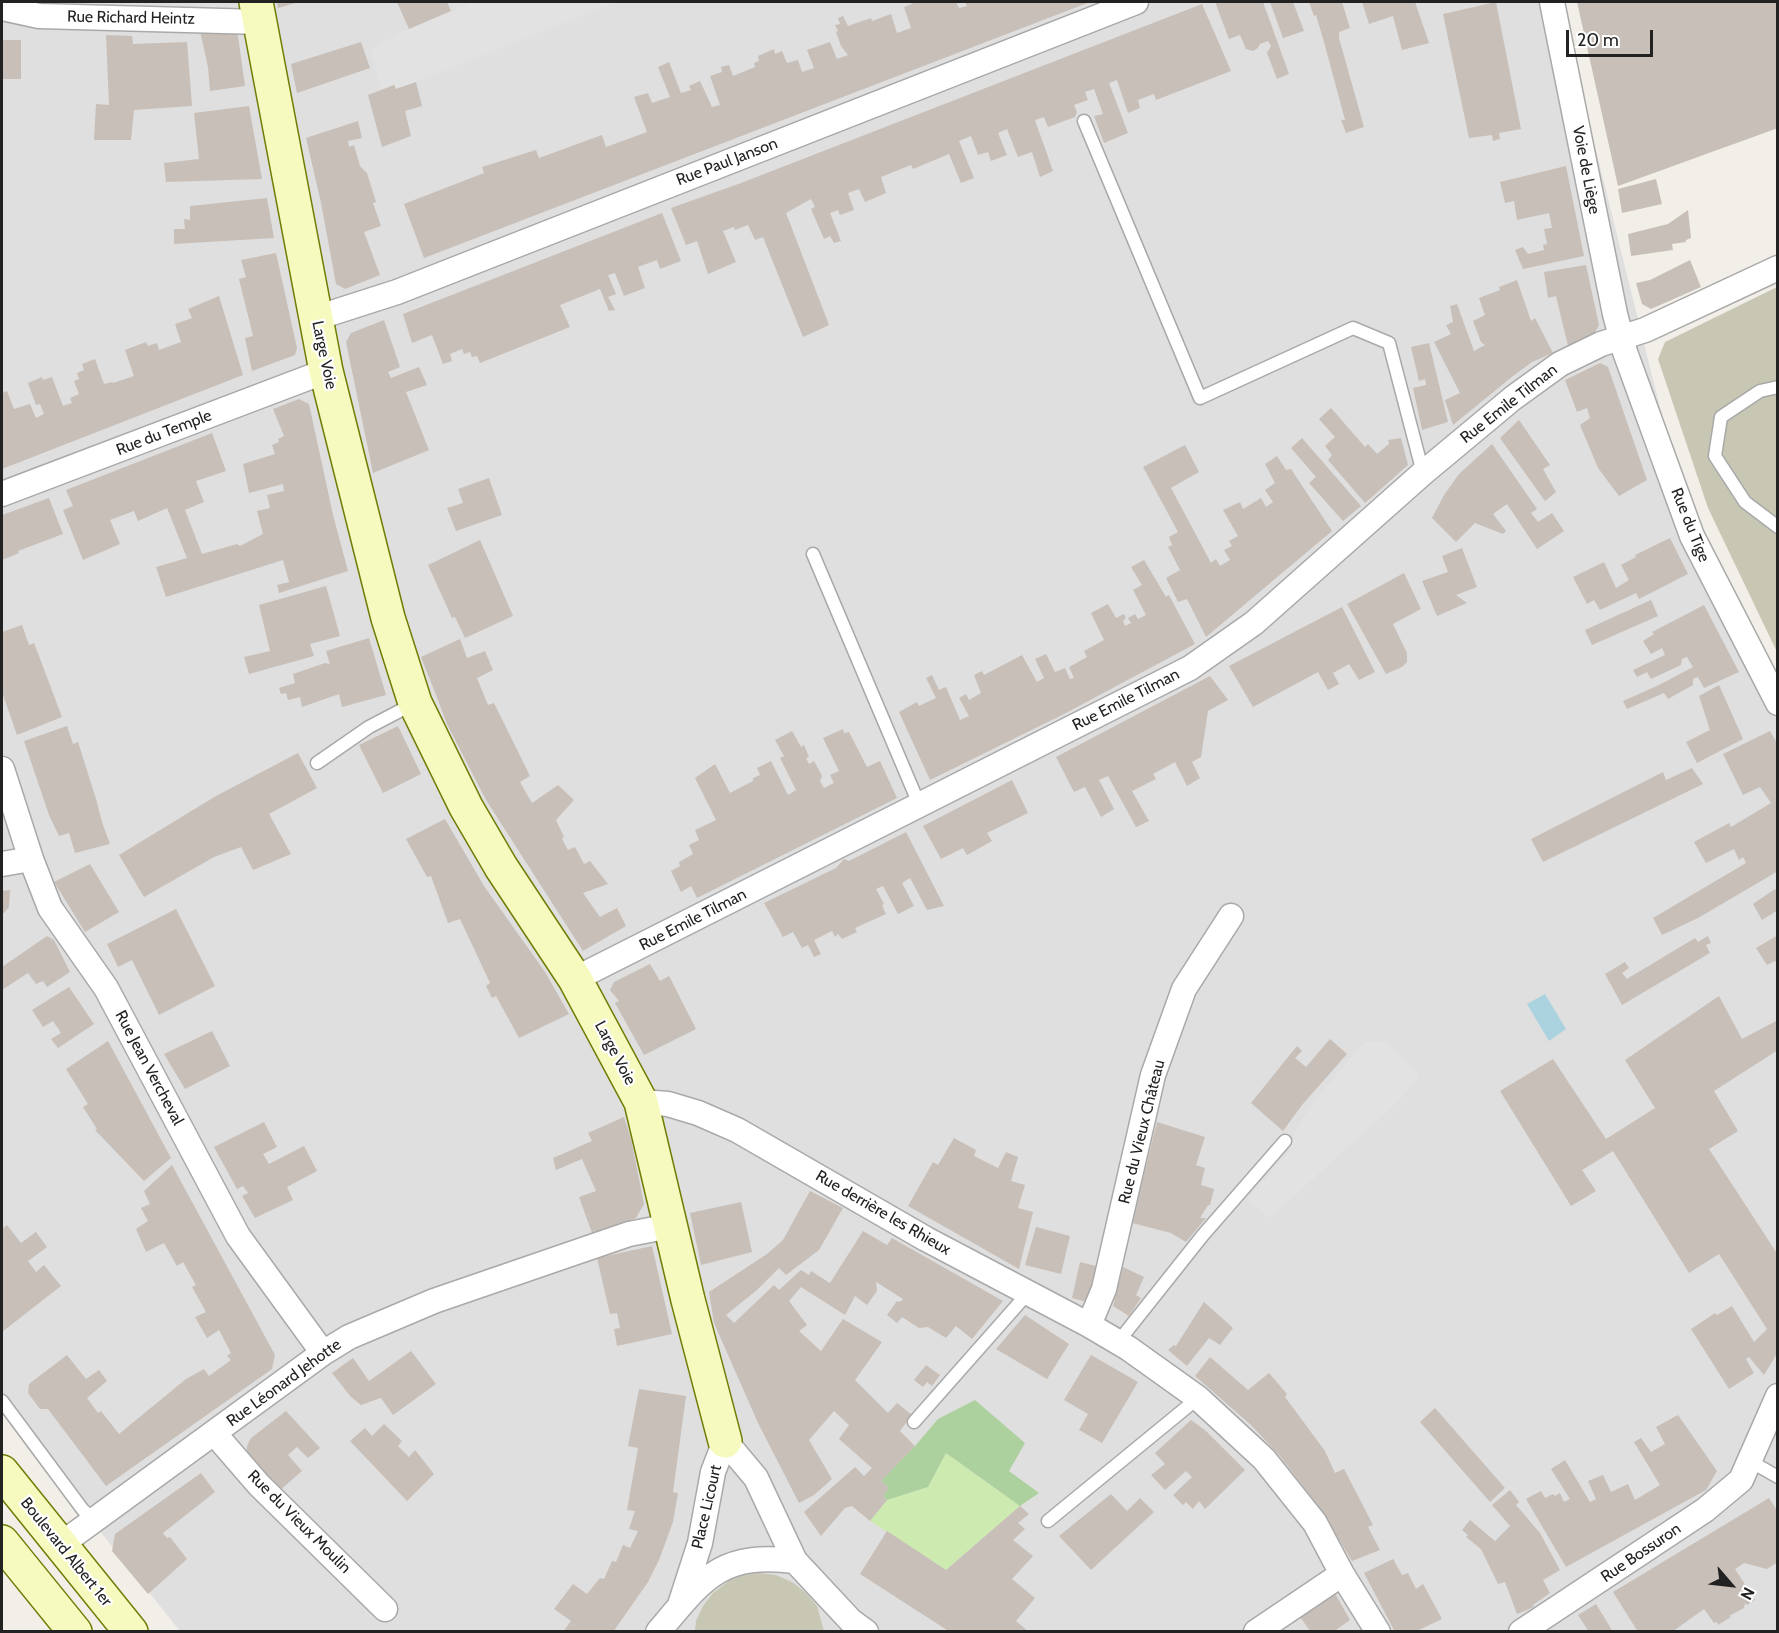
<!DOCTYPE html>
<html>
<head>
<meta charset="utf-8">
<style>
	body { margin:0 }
	#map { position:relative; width:1779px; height:1633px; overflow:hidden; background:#f2efe9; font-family:Cabin,sans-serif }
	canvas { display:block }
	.frame { position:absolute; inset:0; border:3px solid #222; pointer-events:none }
	.north { position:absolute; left:1701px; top:1555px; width:60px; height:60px; -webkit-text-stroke:4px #fff; paint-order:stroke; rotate:118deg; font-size:16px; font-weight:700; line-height:24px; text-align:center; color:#222 }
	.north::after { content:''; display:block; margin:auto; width:21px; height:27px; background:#222; clip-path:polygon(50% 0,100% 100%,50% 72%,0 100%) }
	.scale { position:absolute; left:1566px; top:30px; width:87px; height:27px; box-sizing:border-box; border:3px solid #222; border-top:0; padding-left:8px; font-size:18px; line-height:21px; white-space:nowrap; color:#222; -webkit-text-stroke:4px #fff; paint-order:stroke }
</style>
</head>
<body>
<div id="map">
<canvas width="1779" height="1633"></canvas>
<div class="frame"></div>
<div class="north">N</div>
<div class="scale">20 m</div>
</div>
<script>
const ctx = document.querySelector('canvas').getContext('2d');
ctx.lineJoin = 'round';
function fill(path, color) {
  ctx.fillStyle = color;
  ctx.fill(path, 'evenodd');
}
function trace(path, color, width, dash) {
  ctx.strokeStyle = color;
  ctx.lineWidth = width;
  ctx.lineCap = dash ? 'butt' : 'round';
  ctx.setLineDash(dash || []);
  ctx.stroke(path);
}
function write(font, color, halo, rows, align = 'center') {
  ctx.font = font + ' Cabin,sans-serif';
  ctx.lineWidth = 4.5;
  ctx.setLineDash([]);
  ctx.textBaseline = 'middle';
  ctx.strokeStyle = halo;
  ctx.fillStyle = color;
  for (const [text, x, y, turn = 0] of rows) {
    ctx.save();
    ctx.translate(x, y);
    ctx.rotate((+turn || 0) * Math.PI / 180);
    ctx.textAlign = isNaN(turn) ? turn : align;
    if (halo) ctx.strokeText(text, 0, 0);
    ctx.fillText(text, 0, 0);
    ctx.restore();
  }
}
const residential = new Path2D(`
	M2,2H1559L1692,536L1777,700V1631H180L83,1510L2,1397Z`);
const construction = new Path2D(`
	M1777,287V652L1708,508L1658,359L1665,342Z
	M759,1573L776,1575L792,1582L806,1593L817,1606L824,1631H695L696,1621L703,1606L713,1593L730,1580L742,1575Z`);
const grass = new Path2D(`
	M946,1453L1020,1506L946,1570L870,1521L887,1500L928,1487Z`);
const forest = new Path2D(`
	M975,1400L1025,1443L1009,1471L1039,1493L1020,1506L946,1453L928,1487L887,1500L883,1496L889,1488L881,1481L915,1446L938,1419Z`);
const parking = new Path2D(`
	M474,2H616L416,82L396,89L394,85L381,90L370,50L409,29Z
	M1385,1041L1420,1075L1397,1103L1270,1218L1246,1199L1288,1153L1295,1133L1313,1102L1364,1042Z`);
const water = new Path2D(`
	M1545,994L1566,1029L1549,1041L1527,1004Z`);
const building = new Path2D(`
	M277,2H299L278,8Z
	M397,2H447L451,11L409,29Z
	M911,2H956L959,8L967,6L965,2H1090L424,258L404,204L484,173L482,167L536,150L539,158L602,135L606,147L647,132L634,97L648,93L652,103L670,97L658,67L669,62L681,93L691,90L689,86L700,81L712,107L720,105L710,76L722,72L721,67L729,65L733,76L755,67L754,63L759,61L758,56L774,49L775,54L782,51L787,63L798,60L802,72L814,68L807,50L830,42L837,59L848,55L841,46L836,32L838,31L835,25L840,24L838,18L843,16L848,26L871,18L872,21L891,14L897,33L911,28L904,7L912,4Z
	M1215,2H1263L1289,74L1277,79L1267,53L1271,46L1268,41L1260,44L1258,48L1253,51L1246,49L1240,35L1229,39Z
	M1270,2H1293L1304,31L1283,38Z
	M1309,2H1342L1350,28L1339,32V38L1364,127L1346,133L1341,120H1345L1324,42L1316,15L1314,16Z
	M1362,2H1415L1429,43L1402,50L1393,16L1369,24Z
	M1496,2L1521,129L1499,133L1500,139L1493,141L1492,135L1469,138L1443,14Z
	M1577,2H1778V128L1618,186Z
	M1202,4L1231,71L1156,100L1154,94L1138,100L1140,108L1128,113L1117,80L1109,83L1128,133L1104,143L1094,116L1103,114L1094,89L1085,92L1088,100L1074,105L1077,112L1075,117L1048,127L1044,117L1035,120L1053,171L1040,177L1032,152L1018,157L1007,129L998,133L1007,155L991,161L988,152L978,155L971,136L959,141L974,178L961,183L949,154L913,169L911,165L881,177L886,193L865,202L859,189L848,193L854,210L840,215L838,210L830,213L841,241L834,243L830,236L824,239L811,209L815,207L811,199L786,213L829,325L803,337L763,237L755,240L748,225L735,230L734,227L723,231L736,262L708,274L697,241L686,245L671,208L741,183Z
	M230,30L238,36L245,86L210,91L208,67L200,31Z
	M106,35L132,36L133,44L187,42L192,106L134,110L131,140H94L96,104L109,105Z
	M2,40H21V79H2Z
	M361,42L370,68L297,93L291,64Z
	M416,82L422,106L405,111L411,136L382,147L368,95L394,85L396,89Z
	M249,106L262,179L166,182L164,163L199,159L194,113Z
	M358,121L362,138L348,141L349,147L354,145L360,166L367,173L376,202L373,203L381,226L364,232L380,275L345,289L336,284L321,203L306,138Z
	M1566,166L1584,256L1523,269L1515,250L1523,247L1528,254L1544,250L1543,245L1547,244L1544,229L1552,228L1549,213L1517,220L1514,201L1505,203L1500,182Z
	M1656,179L1662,204L1622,213L1618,189Z
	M267,198L274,238L174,244V229H185L184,219L190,220V206Z
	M1688,210L1691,238L1686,240V242L1672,244L1673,250L1631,256L1628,234L1668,224Z
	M662,213L681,261L660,269L657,260L638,267L645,288L624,296L615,273L608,275L616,294L608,297L615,310L609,311L600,289L560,305L570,327L480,363L477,356L472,357L470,352L464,354L462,349L450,354L452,361L443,364L432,335L412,343L403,314Z
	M276,253L297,348L295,355L252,371L245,338L253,336L239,279L246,277L241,260Z
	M1690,260L1701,287L1651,309L1642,304L1636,283L1650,280Z
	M1586,265L1599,325L1594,334L1568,346L1556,296L1548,298L1544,272Z
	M1517,280L1531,321L1535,318L1553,353L1532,362L1513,376L1453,425L1445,400L1460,393L1434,342L1451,334L1446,325L1453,322L1450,306L1457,304L1474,351L1485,345L1481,342L1473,321L1485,315L1479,298L1500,290L1499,287Z
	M219,296L243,375L2,469V393L7,391L14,409L30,404L36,418L44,414L40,404L36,405L28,383L42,377L43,380L52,377L63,406L72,403L70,398L79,394L74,381L79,379L77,373L84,370L82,364L95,359L104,384L112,382L113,383L134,376L125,350L146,342L148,346L157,343L159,350L181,342L175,324L192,318L188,309Z
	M384,320L400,367L388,372L391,378L419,367L427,385L406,392L429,450L373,473L346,342L351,333Z
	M1429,343L1448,422L1422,430L1413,388L1426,385L1425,379L1419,381L1411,347Z
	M1600,363L1608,367L1647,480L1619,496L1598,468L1580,425L1590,418L1587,408L1577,412L1565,380Z
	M299,399L309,404L333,515L348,571L279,593L277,585L289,582L283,560L166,597L156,567L187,558L167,508L138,521L134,511L110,520L120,544L83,560L63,510L73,506L66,490L212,433L226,471L196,481L204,502L185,510L202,554L237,544L240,546L263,534L257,511L270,508L267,495L284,491L283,484L249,493L243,464L275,454L272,445L279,442L278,439L284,436L273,409Z
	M1331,408L1365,447L1368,444L1377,454L1389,444L1388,440L1401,438L1408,465L1365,503L1328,460L1332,455L1325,446L1335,437L1319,419Z
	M1519,420L1550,465L1543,469L1556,492L1545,501L1500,438Z
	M1302,438L1361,506L1343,521L1309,483L1316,477L1291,448Z
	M1492,444L1537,509L1531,513L1538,522L1552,513L1564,531L1537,549L1507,504L1493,514L1506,531L1503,534L1475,523L1456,542L1432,518L1444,495L1459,474Z
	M1185,445L1199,472L1171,488L1211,563L1216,559L1220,566L1230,560L1224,550L1232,546L1229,541L1238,536L1223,510L1240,502L1243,509L1261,498L1266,507L1273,502L1265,490L1275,483L1265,464L1277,456L1286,470L1291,469L1332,531L1206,637L1187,599L1178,602L1166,578L1180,570L1168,547L1172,545L1169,537L1178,532L1143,467Z
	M489,478L502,515L456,531L447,508L463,503L458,489Z
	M49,498L63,534L18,551L19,553L2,560V515Z
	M1670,538L1688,574L1639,599L1636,593L1600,610L1594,600L1587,604L1573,577L1604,562L1616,588L1629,580L1621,565L1636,557L1635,555Z
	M480,540L513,616L465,638L455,617L452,618L428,565Z
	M1462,548L1477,587L1456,595L1467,603L1437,616L1422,581L1448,572L1442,556Z
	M1144,560L1166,597L1169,595L1195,644L1064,714L930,780L899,712L917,702L919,706L936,698L926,678L932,675L939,690L946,687L960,720L969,716L959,698L966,694L969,700L981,693L974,675L982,671L984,675L1022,655L1037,682L1044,678L1035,659L1046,654L1055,672L1065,668L1070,679L1074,678L1069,667L1087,657L1084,651L1104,640L1091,613L1108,604L1116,618L1124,614L1126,618L1123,621L1125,626L1131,623L1128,618L1135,614L1138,619L1146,615L1133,590L1142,585L1131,567Z
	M1404,573L1421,609L1393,624L1407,653V662L1402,667L1386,674L1347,604Z
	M326,586L340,636L310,644L314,656L249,674L244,657L270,651L259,605Z
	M1651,600L1658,616L1592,645L1585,630Z
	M1704,605L1739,672L1704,688L1698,677L1693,679V685L1668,699L1664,693L1627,709L1623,701L1659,685L1693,667L1687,657L1682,659L1681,665L1651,679L1647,672L1637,677L1633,670L1665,655L1662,648L1651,654L1643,641L1654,634L1652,632Z
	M1342,607L1375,672L1359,680L1349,664L1333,673L1339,684L1328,690L1318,672L1253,707L1229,666Z
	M22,625L29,645L34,643L62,717L17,735L2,692V632Z
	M369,638L386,695L342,707L339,694L302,707L300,697L288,700L286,693L281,694L279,688L295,683L293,674L325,663L330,664L326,651Z
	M460,639L467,658L485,651L493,670L477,678L488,705L494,703L530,776L520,782L532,803L558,785L574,800L556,820L564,837L562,839L568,850L575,847L584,864L590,861L608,884L583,893L600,917L617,908L626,926L583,951L486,800L447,724L436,695L421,657Z
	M1210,676L1228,700L1208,711L1201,757L1192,762L1200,778L1187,786L1175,762L1153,774L1156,779L1132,791L1149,821L1136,827L1108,776L1099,780L1114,809L1101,817L1085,787L1074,792L1056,757Z
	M1719,685L1743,739L1697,763L1686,742L1710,730L1699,696Z
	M67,726L73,744L78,742L96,799L102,822L110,844L75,853L69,833L59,836L49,815L24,741Z
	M398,726L421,774L383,793L359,745Z
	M843,729L844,733L849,732L867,767L880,761L897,798L697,898L691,886L681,892L671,871L680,866L679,862L693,854L689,845L699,840L695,830L716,820L695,778L715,764L730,793L753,781V778L760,775L757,768L771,761L788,795L796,790L780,758L784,756L775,740L792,731L801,747L804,745L809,757L806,758L809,764L814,761L822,776L820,781L824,788L834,783L830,775L839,771L823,738Z
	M1770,731L1778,745V871L1698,918L1662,935L1653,918L1746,863L1743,857L1739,860L1734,849L1706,863L1694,842L1729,823L1731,827L1771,803L1760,787L1743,795L1723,754Z
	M298,753L317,788L269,814L291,854L253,870L241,847L214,857L144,897L119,855L216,796Z
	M1692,768L1703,784L1543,862L1531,839L1663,772L1666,780Z
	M1012,780L1028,813L987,833L992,841L967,855L963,848L941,859L923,826Z
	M445,819L484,886L545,972L569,1014L519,1038L496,996L492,998L486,986L490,983L460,919L448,923L431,876L427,877L406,839Z
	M906,832L944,906L927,910L910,878L902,883L914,906L898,914L883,886L876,889L884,904L882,905L886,914L855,928L857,932L842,939L838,934L835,937L832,931L814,940L821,954L814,957L808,945L802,948L793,932L783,937L764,903L836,868L844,859L849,861Z
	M90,864L119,912L85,932L54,882Z
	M1775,889L1778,893V910L1762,920L1753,904Z
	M10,890L9,907L2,915V891Z
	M176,909L215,986L159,1015L132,960L118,967L107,944Z
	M1778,935V966L1775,961L1767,965L1756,948Z
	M47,936L54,940L70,972L47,987L43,981L36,984L28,973L2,990V967Z
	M1708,936L1711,943L1706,945L1710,953L1622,1005L1605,974L1625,962L1629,968L1622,973L1627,979L1695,938L1698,942Z
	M650,964L660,981L669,976L696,1029L644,1055L615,1003L619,1001L610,990L614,982Z
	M69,987L94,1024L58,1048L51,1039L61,1033L53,1021L43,1027L32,1010Z
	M1719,996L1742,1039L1778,1020V1050L1714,1091L1738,1131L1709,1149L1778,1255V1352L1764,1375L1749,1357L1746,1359L1754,1373L1729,1389L1691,1329L1715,1313L1717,1315L1732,1306L1754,1342L1767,1329L1719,1254L1689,1273L1613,1151L1582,1170L1596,1191L1571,1206L1500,1091L1553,1059L1606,1139L1655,1108L1625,1060Z
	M212,1031L230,1066L185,1089L164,1054Z
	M1330,1039L1347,1054L1302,1105L1283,1131L1251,1103L1297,1046L1302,1051L1295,1058L1306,1067Z
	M108,1041L171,1158L144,1181L95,1130L97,1129L83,1107L88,1104L66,1069Z
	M624,1117L631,1139L644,1204L636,1218L592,1233L579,1197L596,1191L582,1159L556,1170L553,1158L592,1141L588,1133Z
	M264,1122L277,1147L263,1154L269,1164L304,1146L317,1171L287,1187L293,1200L255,1218L242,1196L248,1193L243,1186L237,1189L214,1147Z
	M1157,1122L1205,1137L1196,1165L1205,1168L1201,1185L1214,1189L1210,1205H1208L1200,1218H1206L1186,1242L1171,1233L1132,1223Z
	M954,1138L976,1150L974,1156L998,1168L1006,1152L1018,1157L1011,1181L1025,1185L1018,1208L1033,1212L1019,1269L908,1206L933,1162L938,1165Z
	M172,1165L275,1355L272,1369L106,1486L48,1409H40L28,1393L29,1384L67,1355L86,1379L99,1370L107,1381L87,1398L98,1413L101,1411L119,1434L186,1379L204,1369L209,1376L231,1360L227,1356L231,1353L219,1330L207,1338L195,1317L206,1312L192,1287L196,1285L183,1262L177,1266L164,1243L146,1252L136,1229L148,1221L141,1208L150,1204L144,1191Z
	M810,1191L843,1208L819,1250L786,1275L779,1268L757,1290L726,1315L734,1323L774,1285L779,1290L801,1270L809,1275L811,1271L830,1283L863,1231L887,1245L892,1238L1003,1301L972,1339L956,1326L946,1338L928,1327L919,1328L902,1317L897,1323L887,1315L897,1301L900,1302L903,1299L876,1282L877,1291L867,1305L855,1296L845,1315L801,1287L789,1301L807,1325L799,1331L821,1351L843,1319L882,1342L855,1380L888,1413L897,1403L912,1415L900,1431L915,1446L881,1481L889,1488L883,1496L887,1500L870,1521L852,1506L845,1508L821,1536L804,1512L855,1467L864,1476L872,1468L839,1439L849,1425L834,1411L809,1440L832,1479L814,1495L799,1503L758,1423L714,1323L709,1292L767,1254L783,1240Z
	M741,1202L752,1252L701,1265L690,1213Z
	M7,1225L21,1243L36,1232L47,1247L28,1261L36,1272L44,1265L61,1286L2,1332V1229Z
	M1036,1227L1070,1236L1061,1274L1025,1265Z
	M652,1246L672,1334L617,1346L614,1329L620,1328L617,1313L610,1314L597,1258Z
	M1080,1262L1104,1268L1095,1304L1072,1298Z
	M1123,1267L1144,1277L1136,1295L1141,1298L1129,1316L1113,1306Z
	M1204,1302L1233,1328L1220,1345L1209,1338L1187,1366L1168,1350L1174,1345L1176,1346Z
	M1025,1315L1069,1344L1047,1379L996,1349Z
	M411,1351L436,1384L393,1415L381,1398L361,1405L351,1397L332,1373L353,1358L369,1381Z
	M1091,1355L1138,1382L1102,1443L1079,1430L1088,1414L1064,1400Z
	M1210,1357L1248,1390L1269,1373L1287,1394L1285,1397L1325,1451L1335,1473L1344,1469L1373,1525L1368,1527L1380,1550L1352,1561L1320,1508L1279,1455L1251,1425L1195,1376Z
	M926,1365L940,1375L932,1386L927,1382L923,1387L914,1380Z
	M639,1389L686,1396L673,1492L678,1493L673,1522L659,1560L648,1582L613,1632H563L571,1621L554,1609L573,1584L587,1594L600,1578L604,1579L612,1561L616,1562L623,1545L630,1548L638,1531L629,1529L635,1511L627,1510L638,1448L628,1446Z
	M1435,1408L1505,1488L1490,1502L1420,1422Z
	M286,1411L320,1448L308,1458L297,1447L288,1455L302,1471L279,1491L247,1454V1446L251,1438Z
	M1678,1415L1717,1471L1706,1490L1566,1567L1526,1499L1541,1491L1545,1498L1553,1494L1555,1496L1560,1493L1564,1502L1570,1499L1551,1469L1565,1460L1590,1502L1596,1499L1588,1481L1603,1475L1611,1492L1628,1484L1635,1500L1660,1485L1634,1442L1641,1438L1651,1452L1665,1444L1656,1427Z
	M1191,1420L1205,1430L1245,1470L1205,1509L1199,1501L1193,1509L1186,1502L1183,1505L1173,1495L1192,1477L1186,1471L1165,1490L1151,1475L1165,1464L1155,1453Z
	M384,1424L402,1441L398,1446L409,1457L415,1450L434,1474L407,1501L350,1441L365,1428L372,1436Z
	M201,1473L215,1492L163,1533L167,1538L170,1537L187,1559L148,1594L112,1551L115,1534Z
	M1510,1490L1519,1502L1516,1505L1540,1533L1560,1570L1543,1580L1550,1593L1533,1605L1534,1607L1517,1614L1505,1582L1498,1584L1481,1549L1466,1537L1468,1535L1462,1530L1470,1520L1495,1541L1510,1526L1492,1505Z
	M1111,1494L1127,1511L1140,1498L1154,1512L1091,1570L1059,1536Z
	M1769,1498L1778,1512V1562L1767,1569L1744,1563L1735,1569L1755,1600L1747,1605L1745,1603L1744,1608L1729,1616L1731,1617L1718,1625L1717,1622L1714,1623L1704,1609L1672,1632H1638L1613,1592Z
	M1020,1506L1029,1514L1018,1523L1025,1529L1013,1540L1033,1556L1012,1579L1035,1598L1016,1621L1029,1632H950L860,1574L887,1531L946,1570Z
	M1393,1559L1402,1575L1408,1573L1416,1589L1423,1584L1442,1619L1419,1630L1420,1632H1395L1364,1573Z
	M1330,1594L1336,1595L1350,1620L1333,1632H1311L1300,1617Z
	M1596,1604L1613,1632H1589L1578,1615Z`);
const lane = new Path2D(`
	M1084,121L1200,398L1353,328L1389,343L1423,473
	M1778,387L1760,391L1721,417L1715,456L1745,502L1778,527
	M813,554L919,804
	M317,763L369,727L413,704
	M1118,1342L1203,1235L1285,1141
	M2,1401L83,1510L93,1519
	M914,1422L1028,1293
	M1750,1461L1778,1477
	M1048,1521L1198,1398`);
const street = new Path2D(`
	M1552,2L1615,314L1625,352L1692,536L1778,703
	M2,8L39,16L260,22
	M316,318L397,292L1136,2
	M2,494L326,371
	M2,769L31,859L50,908L106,988L238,1236L323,1353
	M2,864L31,859
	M575,979L1190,668L1254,623L1423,473L1513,398L1560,364L1601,344L1645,330L1778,268
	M641,1102L668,1104L698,1113L737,1130L926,1239L1089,1325L1128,1348L1198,1398L1264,1459L1315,1523L1342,1574L1378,1632
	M1089,1325L1104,1289L1153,1075L1184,989L1231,916
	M214,1433L259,1485L385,1609
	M60,1545L323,1353L349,1337L434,1301L629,1234L670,1226
	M680,1605L700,1543L713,1472L725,1441L756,1478L795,1561L851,1621L866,1632
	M658,1632C703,1579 719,1552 795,1561
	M1256,1632L1342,1574
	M1521,1632L1705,1510L1741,1480L1778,1396`);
const secondary = new Path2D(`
	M256,2L326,371L388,618L415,703L466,807L501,867L575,979L641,1102L688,1300L725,1441
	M2,1472L131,1632
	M2,1542L75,1632`);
const streetNames = [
	["Rue Richard Heintz",131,18,1],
	["Rue Paul Janson",727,162,-21],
	["Voie de Liège",1586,170,79],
	["Large Voie",324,355,78],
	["Rue Emile Tilman",1509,404,-38],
	["Rue du Temple",164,433,-21],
	["Rue du Tige",1690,525,68],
	["Rue Emile Tilman",1126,700,-27],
	["Rue Emile Tilman",693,920,-27],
	["Large Voie",615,1053,62],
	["Rue Jean Vercheval",149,1068,62],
	["Rue du Vieux Château",1142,1132,-76],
	["Rue derrière les Rhieux",883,1213,30],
	["Rue Léonard Jehotte",284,1383,-36],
	["Place Licourt",707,1507,-77],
	["Rue du Vieux Moulin",299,1522,45],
	["Boulevard Albert 1er",66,1552,51],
	["Rue Bossuron",1641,1553,-34]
];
fill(residential, '#e0dfdf');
fill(construction, '#c7c7b4');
fill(grass, '#cdebb0');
fill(forest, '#add19e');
fill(parking, '#e2e2e2');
fill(water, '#aad3df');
fill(building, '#c7bfb8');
trace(lane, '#a9a9a9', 15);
trace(street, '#a9a9a9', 27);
trace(secondary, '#707d05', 36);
trace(lane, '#fff', 12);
trace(street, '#fff', 24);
trace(secondary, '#f7fabf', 33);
write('16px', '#222', '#fff', streetNames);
</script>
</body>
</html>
